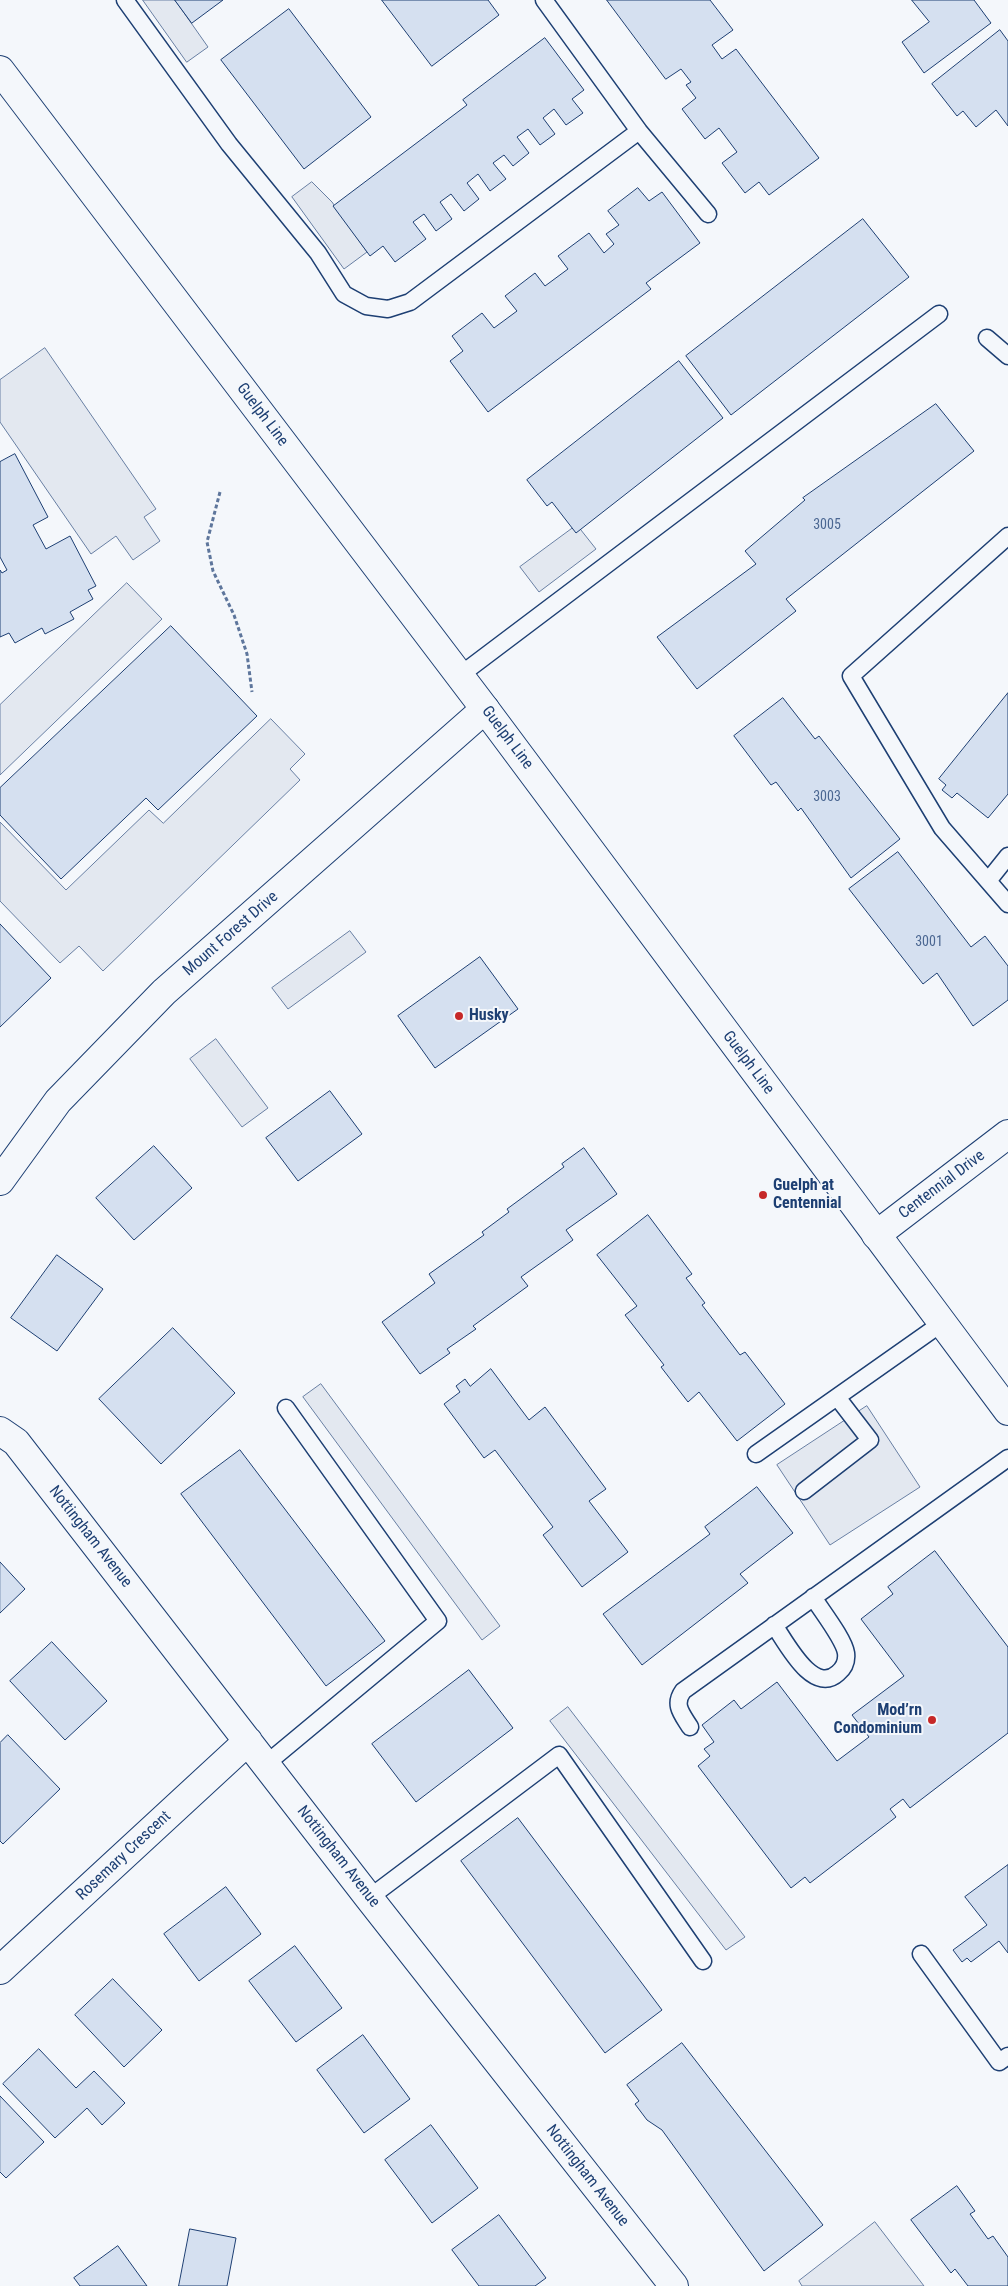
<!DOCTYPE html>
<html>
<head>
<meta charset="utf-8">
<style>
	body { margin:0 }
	canvas { display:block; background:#f4f7fb }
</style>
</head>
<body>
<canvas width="1008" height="2286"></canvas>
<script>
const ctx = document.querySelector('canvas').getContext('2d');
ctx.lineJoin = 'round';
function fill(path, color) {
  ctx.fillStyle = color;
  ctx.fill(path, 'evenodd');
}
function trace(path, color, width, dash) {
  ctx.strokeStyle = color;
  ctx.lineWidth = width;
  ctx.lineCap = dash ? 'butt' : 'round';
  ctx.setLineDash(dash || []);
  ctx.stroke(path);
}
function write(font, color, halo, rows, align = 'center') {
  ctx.font = font + ' "Roboto Condensed",sans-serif';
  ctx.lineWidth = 4;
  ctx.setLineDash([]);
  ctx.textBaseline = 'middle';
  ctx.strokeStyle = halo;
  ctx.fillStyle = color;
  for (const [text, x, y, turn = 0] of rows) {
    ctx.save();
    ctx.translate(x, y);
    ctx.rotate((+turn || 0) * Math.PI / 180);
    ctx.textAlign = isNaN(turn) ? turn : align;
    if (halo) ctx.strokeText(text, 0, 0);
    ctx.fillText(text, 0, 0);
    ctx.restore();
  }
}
const parking = new Path2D(`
	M143,0H175L208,47L187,62Z
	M312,182L332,202L367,252L344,269L292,197Z
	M45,348L156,509L144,517L160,541L133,560L116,536L91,554L0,422V380Z
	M577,525L596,549L539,592L520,567Z
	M127,583L162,619L0,775V705Z
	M271,719L305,754L290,769L300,780L103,971L79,946L60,963L0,901V822L66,890L149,810L163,823Z
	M350,931L366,952L288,1009L272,988Z
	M216,1039L268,1108L242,1127L190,1059Z
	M321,1384L500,1626L482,1640L303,1397Z
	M867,1406L920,1487L830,1545L777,1465Z
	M568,1707L745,1937L726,1950L550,1721Z
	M875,2222L924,2286H802L799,2281Z`);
const building = new Path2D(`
	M175,0H223L192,23Z
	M382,0H488L499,15L432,66Z
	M607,0H710L733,30L712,45L722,59L736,49L819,158L769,195L759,182L745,193L722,163L737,152L719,128L705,139L682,109L696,98L686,85L691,82L681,69L666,79Z
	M912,0H974L991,23L924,73L902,42L929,22Z
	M289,9L371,117L304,169L221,60Z
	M1000,30L1008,41V126L996,110L976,127L963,111L957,116L932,84Z
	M545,38L584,90L572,99L583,113L566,125L554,109L543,118L555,134L540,145L528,129L517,137L529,153L513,166L504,155L493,163L506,179L490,191L478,174L467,183L479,199L464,211L451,194L440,202L452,219L436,231L424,214L413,222L426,239L395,262L383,246L370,256L333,206L467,105L463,100Z
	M638,188L649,201L662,192L700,243L646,283L651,289L488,412L450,361L463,351L452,336L482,313L494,328L517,311L505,296L535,273L545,286L568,269L558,256L589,233L604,253L614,244L606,234L619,225L608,211Z
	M863,219L909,277L731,415L686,356Z
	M679,361L723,418L576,533L552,502L547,506L527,480Z
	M936,404L974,451L786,599L796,611L697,689L657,637L756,564L745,551L805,500L803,498Z
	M15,454L48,517L33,525L46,549L70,536L96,586L88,590L93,599L70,612L74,619L45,634L42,628L15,643L9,633L0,637V570L2,573L7,570L0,557V462Z
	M171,626L257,716L158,810L146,798L61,879L0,815V788Z
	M1008,693V794L988,818L957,793L952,798L942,790L946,785L939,779Z
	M783,698L815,739L819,736L900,839L851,878L801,808L798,811L776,782L771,785L734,736Z
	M898,852L971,947L985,936L1008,966V1000L973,1026L937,973L923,984L849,889Z
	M0,924L51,978L0,1027Z
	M480,957L518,1009L435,1068L398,1016Z
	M330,1091L362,1134L298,1181L266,1138Z
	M154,1146L192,1188L134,1240L96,1198Z
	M584,1148L617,1194L566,1230L573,1240L521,1277L528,1286L473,1326L476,1329L447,1349L450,1353L420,1374L382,1322L435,1283L429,1274L484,1235L482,1232L509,1212L507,1209L564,1167L562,1164Z
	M648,1215L692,1274L686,1278L705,1303L702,1305L740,1355L745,1352L785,1404L737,1441L699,1392L688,1402L661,1367L664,1365L625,1315L637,1306L597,1255Z
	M57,1255L103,1289L57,1351L11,1318Z
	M173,1328L235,1393L161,1464L99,1399Z
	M491,1369L529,1420L545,1407L606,1489L589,1501L628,1552L582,1587L543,1535L553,1527L495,1450L484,1458L444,1404L460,1392L456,1386L465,1379L470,1386Z
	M240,1450L385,1641L326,1686L181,1494Z
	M757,1487L793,1533L740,1574L748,1583L642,1665L603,1614L710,1534L705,1527Z
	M935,1551L1008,1647V1733L910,1808L903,1799L890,1809L896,1817L810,1883L805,1877L791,1888L698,1766L710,1756L704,1749L714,1742L702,1725L734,1700L741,1709L777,1682L837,1761L869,1737L852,1715L904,1676L861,1619L893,1594L888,1587Z
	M0,1562L25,1589L0,1613Z
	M52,1642L107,1701L65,1740L10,1681Z
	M469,1670L513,1728L416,1802L372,1744Z
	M8,1735L60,1789L3,1844L0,1841V1743Z
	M518,1818L662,2010L605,2053L461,1861Z
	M1008,1865V1953L999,1941L971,1962L967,1958L962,1962L953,1950L987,1925L965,1897Z
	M226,1887L261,1934L199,1981L164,1934Z
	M295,1946L342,2008L296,2042L249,1981Z
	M113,1979L162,2030L124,2067L75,2015Z
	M363,2035L410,2099L364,2133L317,2070Z
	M682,2043L823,2225L764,2271L662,2130L647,2120L635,2104L639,2101L627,2085Z
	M39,2049L76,2088L94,2071L125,2103L102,2125L87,2108L55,2138L3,2084Z
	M0,2096L44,2142L6,2178L0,2172Z
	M431,2125L478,2188L432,2223L385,2160Z
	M957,2186L975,2211L970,2214L988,2239L993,2236L1008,2257V2286H968L955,2269L951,2273L911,2220Z
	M499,2215L546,2278L535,2286H479L452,2250Z
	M190,2229L236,2238L227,2286H179Z
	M118,2246L147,2286H80L74,2278Z`);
const path = new Path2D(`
	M220,492L207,542L213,571L234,615L247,654L252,692`);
const service = new Path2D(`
	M125,0L229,144L318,253L344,294L366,306L388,309L410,302L639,131
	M544,0L639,131L708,214
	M987,338L1008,356
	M1008,536L851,676L942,828L1008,904
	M459,676L939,314
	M988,881L1008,856
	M756,1454L942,1323
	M804,1491L870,1440L837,1397
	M774,1625C786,1642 813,1696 838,1673C844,1668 847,1661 846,1653C844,1639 821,1610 813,1597
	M690,1727C682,1714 673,1705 683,1691L1008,1458
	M266,1764L438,1621L286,1408
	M369,1898L559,1755L703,1961
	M921,1954L999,2062L1008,2056`);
const minor = new Path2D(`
	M0,1181L58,1101L164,992L485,709
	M0,1431L16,1442L369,1898L674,2286
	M0,1970L248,1741`);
const tertiary = new Path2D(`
	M876,1235L1008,1134`);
const secondary = new Path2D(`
	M0,70L485,709L1008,1411`);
const markers = [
	[459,1016,5,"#c62828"],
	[763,1195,5,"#c62828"],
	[932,1720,5,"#c62828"]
];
const numberNames = [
	["3005",827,525],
	["3003",827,797],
	["3001",929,942]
];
const streetNames = [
	["Guelph Line",262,415,53],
	["Guelph Line",507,738,53],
	["Mount Forest Drive",231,934,-41],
	["Guelph Line",748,1063,53],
	["Centennial Drive",942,1185,-37],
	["Nottingham Avenue",90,1537,52],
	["Rosemary Crescent",124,1856,-43],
	["Nottingham Avenue",338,1857,52],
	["Nottingham Avenue",587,2176,52]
];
const poiNames = [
	["Husky",469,1016],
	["Guelph at",773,1186],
	["Centennial",773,1204],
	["Mod’rn",922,1711,"right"],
	["Condominium",922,1729,"right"]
];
fill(parking, '#e3e8f0');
trace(parking, '#687fa3', 1);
fill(building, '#d5e0f0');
trace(building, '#1d3f73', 1);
trace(service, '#1d3f73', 19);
trace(minor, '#1d3f73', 30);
trace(tertiary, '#1d3f73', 30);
trace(secondary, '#1d3f73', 30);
trace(path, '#5e769c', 3, [4, 2.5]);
trace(service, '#f4f7fb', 16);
trace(minor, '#f4f7fb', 28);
trace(tertiary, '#f4f7fb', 28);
trace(secondary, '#f4f7fb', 28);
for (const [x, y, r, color] of markers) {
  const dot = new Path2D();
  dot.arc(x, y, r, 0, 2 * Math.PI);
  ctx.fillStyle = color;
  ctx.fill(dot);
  trace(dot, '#f4f7fb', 2);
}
write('14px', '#4b6792', null, numberNames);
write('16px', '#1d3f73', '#f4f7fb', streetNames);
write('bold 16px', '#1d3f73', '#f4f7fb', poiNames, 'left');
</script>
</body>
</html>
